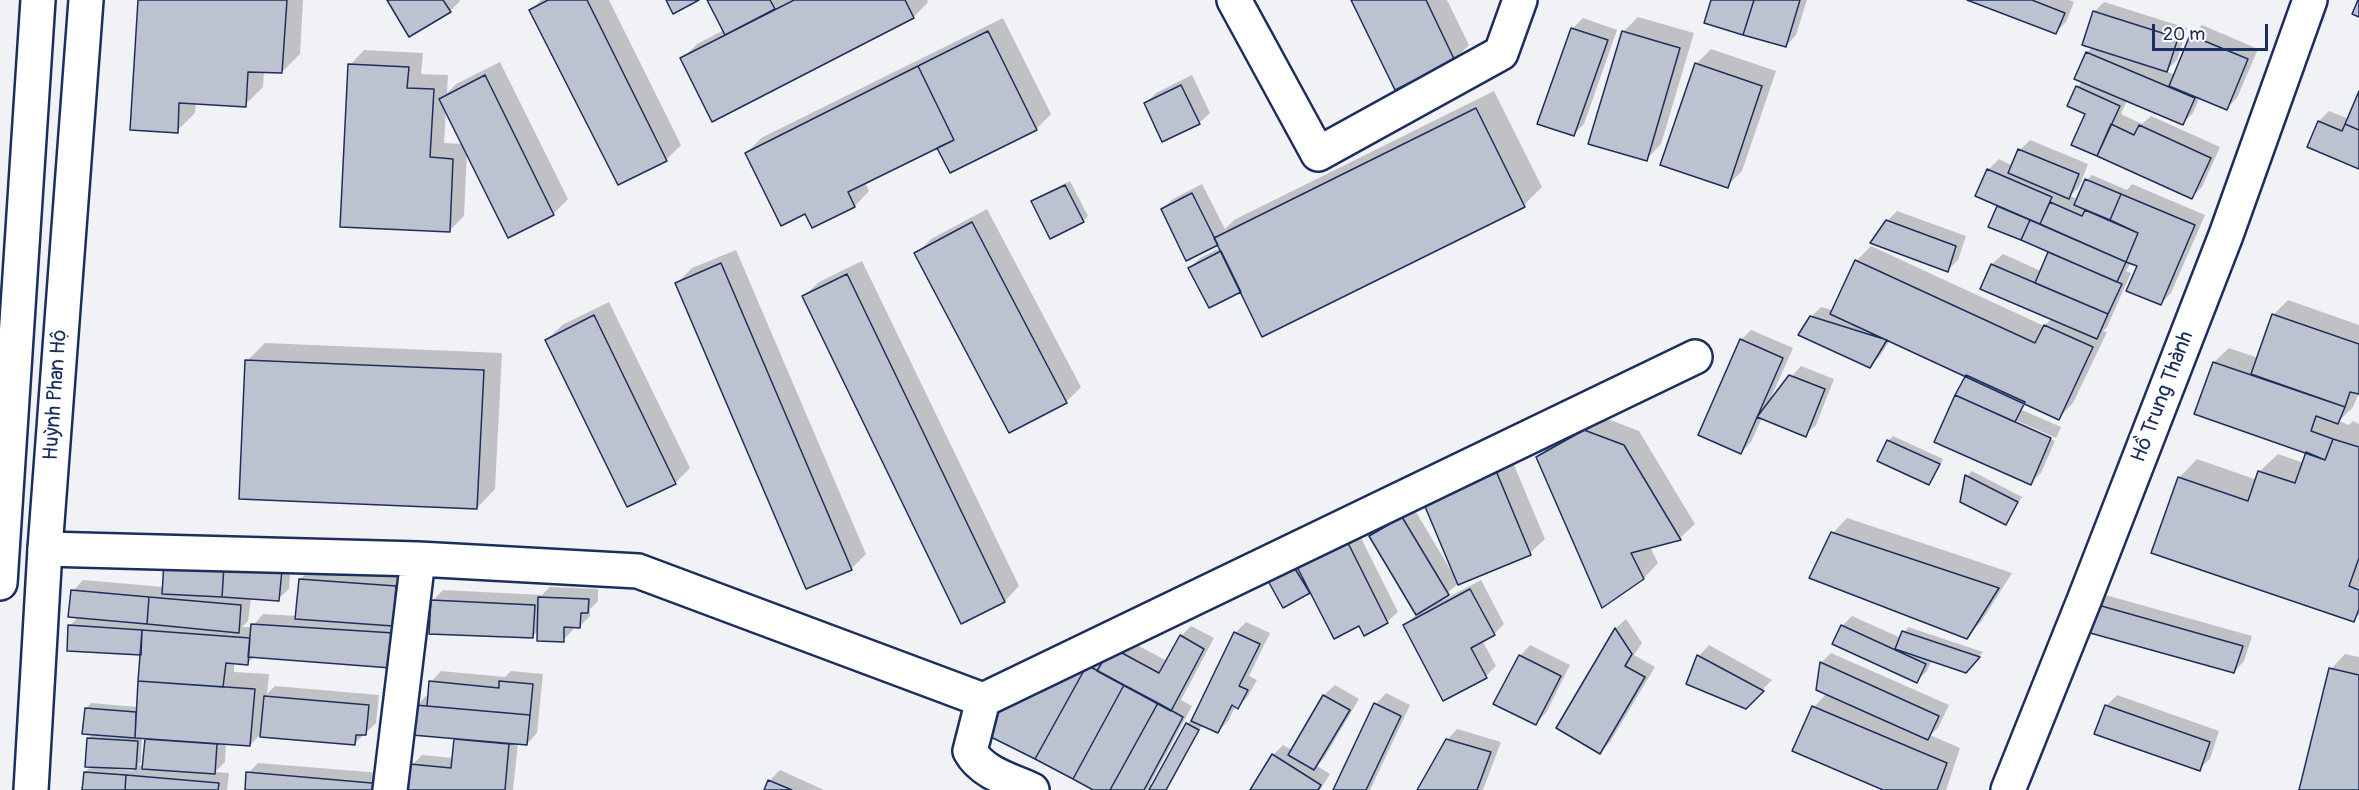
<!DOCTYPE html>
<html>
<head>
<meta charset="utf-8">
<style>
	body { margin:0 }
	#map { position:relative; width:2359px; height:790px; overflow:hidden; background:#f1f2f5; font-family:Pangolin,sans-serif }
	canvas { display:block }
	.scale { position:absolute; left:2152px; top:24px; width:116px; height:27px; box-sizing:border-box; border:3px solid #1b2f5e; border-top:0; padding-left:8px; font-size:18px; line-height:21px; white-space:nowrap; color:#1b2f5e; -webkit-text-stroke:4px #fff; paint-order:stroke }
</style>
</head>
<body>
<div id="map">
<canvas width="2359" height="790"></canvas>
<div class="scale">20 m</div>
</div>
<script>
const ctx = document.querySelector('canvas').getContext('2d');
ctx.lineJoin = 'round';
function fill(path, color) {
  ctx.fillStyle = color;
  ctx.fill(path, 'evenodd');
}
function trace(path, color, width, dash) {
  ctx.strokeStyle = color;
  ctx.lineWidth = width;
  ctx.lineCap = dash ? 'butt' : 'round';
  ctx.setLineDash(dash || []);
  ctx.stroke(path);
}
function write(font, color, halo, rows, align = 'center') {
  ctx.font = font + ' Pangolin,sans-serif';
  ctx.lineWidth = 6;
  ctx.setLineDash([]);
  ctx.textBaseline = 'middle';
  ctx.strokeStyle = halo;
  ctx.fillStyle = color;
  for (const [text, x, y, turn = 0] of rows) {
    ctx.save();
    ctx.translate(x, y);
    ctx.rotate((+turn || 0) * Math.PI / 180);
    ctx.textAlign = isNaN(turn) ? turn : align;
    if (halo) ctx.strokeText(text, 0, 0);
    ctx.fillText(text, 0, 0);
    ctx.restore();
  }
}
const shadow = new Path2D(`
	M139,0H303L300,54L282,72L264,71L263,87L245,105L196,102L195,113L177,131Z
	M389,0H459L460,1L450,11Z
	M541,0H546V3L551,0H609L681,145L667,159L618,183L531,10Z
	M709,0H927L928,2L914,17L713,120L682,59L697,44L724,30Z
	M1353,0H1447L1469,45L1454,60Z
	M1712,0H1807L1796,35L1786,46Z
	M1972,0H2069L2074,2L2066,22L2056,32Z
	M2104,2L2187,28L2177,60L2166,71L2175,75L2192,36L2202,25L2258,49L2237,98L2227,108L2200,97L2193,113L2183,123L2127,100L2121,114L2142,124L2151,116L2220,147L2202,187L2191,198L2087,113L2069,105L2078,86L2083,81L2076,78L2087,52L2093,47L2094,12Z
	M1638,17L1694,33L1661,144L1647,159L1623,32Z
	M1003,18L1051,114L1036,129L937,146L865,182L869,191L855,206L813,226L806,212L747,153L761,138Z
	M1583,18L1617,30L1584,124L1573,135L1572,29Z
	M1711,49L1776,71L1742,171L1727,186L1696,64Z
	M364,50L423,53L421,74L448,75L447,93L456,84L500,62L568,199L554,213L509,236L467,152L464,216L449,231L350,65ZM446,109L463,144L444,143Z
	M1192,75L1210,113L1199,123L1146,103L1156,93Z
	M1494,91L1542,187L1524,205L1241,290L1190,268L1200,258L1220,248L1162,209L1173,199L1202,184L1225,229L1234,220Z
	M2359,95V168L2319,121L2329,111L2349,119Z
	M2030,140L2088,164L2079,187L2070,196L2078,199L2087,180L2092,175L2127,190L2132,184L2205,215L2171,293L2160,304L2139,265L2131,262L2126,271L2131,273L2107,327L2103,331L2107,332L2073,403L2059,418L2026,403L2022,410L2061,427L2056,438L2015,420L2013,422L2055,441L2041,473L2030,483L1967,376L1890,340L1880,356L1869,367L1811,317L1821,307L1832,310L1856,261L1871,246L2044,326L2052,318L1982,288L1992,264L2003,254L2041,271L2050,252L1990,226L1999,205L1988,170L1999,159L2013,166L2020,150Z
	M1070,181L1088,216L1083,221L1033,202L1038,197Z
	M987,209L1081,387L1066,402L916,254L931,239Z
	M1897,211L1966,236L1958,260L1948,270L1887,221Z
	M736,250L866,554L851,569L677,283L692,268Z
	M862,261L1019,586L1005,601L961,622L804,296L819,282Z
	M2288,300L2359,325V393L2353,407L2339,421L2349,425L2353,421L2359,424V615L2354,620L2179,478L2197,459L2257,480L2259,472L2278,454L2304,463L2307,452L2214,362L2229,348L2258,358L2273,315Z
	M609,302L690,468L675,483L547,340L562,325Z
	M1751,330L1793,348L1768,404L1801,366L1834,379L1816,425L1805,435L1762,418L1751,442L1741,453V340Z
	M265,343L502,353L495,489L477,508L247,361Z
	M1600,416L1639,431L1695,524L1680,538L1650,547L1658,563L1644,578L1538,457L1553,442Z
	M1893,436L1943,459L1934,478L1929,483L1888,441Z
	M1509,453L1545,539L1530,553L1459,583L1441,598L1443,600L1481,580L1504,624L1494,634L1482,640L1496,666L1486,676L1404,626L1417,614L1371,537L1381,526L1413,507L1453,574L1454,573L1423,497Z
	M1972,471L2022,497L2005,523L1967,476Z
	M1847,518L2012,573L1981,622L1966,637L1833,533Z
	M1355,526L1398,612L1387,622L1360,624L1311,590L1309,592L1269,580Z
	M291,560L289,589L278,599L251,598L248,621L242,627H252L263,614L297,616L300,579L311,569L405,576L401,656H255L247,664L234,663V672L269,674L267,694L275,686L379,695L376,723L354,744L262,733L250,745L226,743L225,762L215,772L229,773L227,790H83L85,772L92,766L88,739L93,734L86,709L91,703L138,707L142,654L70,626L79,616L73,591L83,580L164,587ZM142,737H146L144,766L138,765L141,762ZM116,767H136L133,771L115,769Z
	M550,587L598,589V601L590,609V616L579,627L574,626L573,630L563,640L539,630L532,637L433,600L443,590L542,595Z
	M2102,594L2252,636L2244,661L2234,672L2085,630Z
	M1852,616L1901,638L1908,627L1983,652L1971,666L1932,660L1927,671L1917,681L1842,626Z
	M1626,619L1642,643L1634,655L1655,667L1610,742L1600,752L1558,728L1616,628Z
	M1246,622L1270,633L1249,676L1257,680L1248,696L1238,707L1236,705L1228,721L1218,732L1203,724L1167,790H1094L1002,701L1122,637L1167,661L1181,636L1191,626L1214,638L1181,700L1192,706L1150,784L1153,786L1187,724L1192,719L1235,633Z
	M1530,645L1570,665L1546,713L1536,723L1520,656Z
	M1709,645L1772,680L1745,707L1688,684L1699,656Z
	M1831,653L1949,705L1938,728L1930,735L1960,748L1946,790H1887L1814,707L1827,693L1821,663Z
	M2345,654L2359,657V790H2301L2331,669Z
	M441,671L505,677L511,671L543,674L537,733L527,744L518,743L513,790H409L412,765L422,755L453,758L455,738L416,706L426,696H429L431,682Z
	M1335,685L1359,699L1324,758L1317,766L1330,774L1320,790H1251L1273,755L1283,745L1292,750L1324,695Z
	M1386,693L1410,705L1370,790H1334L1376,704Z
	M2117,695L2219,731L2210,759L2199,769L2106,706Z
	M1457,729L1501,742L1483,790H1419L1447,740Z
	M258,763L393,774L391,790H246L248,773Z
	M780,770L824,790H765L770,780Z`);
const building = new Path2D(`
	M138,0H287L282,73L248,72L246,107L179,103L178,133L130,130Z
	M387,0H443L451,12L409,37Z
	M548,0H587L667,161L618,185L529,10Z
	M666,0H699L673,14Z
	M707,0H770L775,9L725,35Z
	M794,0H905L914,18L712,122L680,58Z
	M1351,0H1426L1455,61L1395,90Z
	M1711,0H1754L1743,35L1704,23Z
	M1754,0H1800L1786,47L1743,35Z
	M1967,0H2032L2065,13L2056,34Z
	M2358,0H2359V17L2352,14Z
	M2093,11L2178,38L2167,72L2082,45Z
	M1571,28L1608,40L1574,136L1537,124Z
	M988,31L1037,130L950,173L937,148L954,140L918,66Z
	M1622,31L1680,48L1647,161L1588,144Z
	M2190,35L2248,59L2227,110L2169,86Z
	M2086,52L2195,98L2183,125L2074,79Z
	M1695,63L1762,86L1728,188L1660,165Z
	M348,64L409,67L407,88L434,89L430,157L453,159L450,232L340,227Z
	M918,66L954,140L848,192L855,207L812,228L805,214L781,226L745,153Z
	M485,75L554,215L508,238L439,99Z
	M1181,85L1200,124L1162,142L1144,103Z
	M2076,86L2120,106L2097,156L2071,145L2085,114L2067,106Z
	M2359,91V130L2345,124Z
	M1476,108L1525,207L1262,337L1214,238Z
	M2318,121L2342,131L2345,124L2359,130V169L2307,147Z
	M2111,124L2134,135L2139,125L2211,158L2192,199L2097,156Z
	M2018,149L2079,174L2069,199L2008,173Z
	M1987,169L2052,197L2040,224L1975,196Z
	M2085,179L2121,194L2110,220L2074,205Z
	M1065,185L1084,222L1050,239L1031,201Z
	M1192,193L1218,245L1186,261L1161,209Z
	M2121,194L2195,225L2161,305L2126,291L2137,266L2126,262L2138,233L2110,220Z
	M2050,202L2082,216L2085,210L2138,233L2126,262L2040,224Z
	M1997,206L2030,220L2021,240L1988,227Z
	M1886,220L1956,246L1948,272L1870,243Z
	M2030,220L2126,262L2117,282L2021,240Z
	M972,222L1067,403L1009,433L914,253Z
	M1221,251L1241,292L1209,308L1188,268Z
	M2048,252L2122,284L2108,314L2035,283Z
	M1855,260L2035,343L2044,325L2093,347L2059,420L1830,314Z
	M721,263L852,570L806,589L675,283Z
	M1991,264L2108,314L2097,339L1980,289Z
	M847,274L1005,602L961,624L802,296Z
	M2272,314L2359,344V394L2350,392L2345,407L2251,374Z
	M594,315L676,484L627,507L545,340Z
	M1810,316L1887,340L1870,368L1798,335Z
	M1740,339L1783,358L1741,454L1698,435Z
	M245,360L484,370L477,509L239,499Z
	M2213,362L2345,407L2338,424L2316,416L2311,431L2333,439L2325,460L2194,414Z
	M1789,375L1825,389L1806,437L1757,417Z
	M1966,375L2025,402L2015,422L1955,395Z
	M1955,395L2051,438L2031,485L1934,442Z
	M1584,430L1624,445L1681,540L1631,553L1644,579L1602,608L1536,457Z
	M2333,439L2359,447V558L2349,586L2359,590V609L2354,622L2151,553L2178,477L2248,501L2258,471L2295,483L2306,452L2325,460Z
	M1887,440L1940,464L1929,485L1877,461Z
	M1494,466L1531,555L1458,585L1421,497Z
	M1965,475L2018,502L2006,525L1960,502Z
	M1402,517L1449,595L1416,615L1369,536Z
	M1831,532L1999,588L1967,639L1809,578Z
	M1344,535L1388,623L1364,636L1359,626L1334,639L1294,561Z
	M164,562L224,566L222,597L162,594Z
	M1292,564L1310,593L1283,608L1267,579Z
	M224,566L282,570L279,601L222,597Z
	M299,579L396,586L393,626L295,619Z
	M1470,589L1495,635L1471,648L1487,678L1443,701L1403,625Z
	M71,590L149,597L147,624L68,617Z
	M149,597L241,605L239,633L147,624Z
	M538,597L589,599L588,613H581L580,628L564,627V642L537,641Z
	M431,600L535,605L533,638L429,634Z
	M2091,603L2243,646L2234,673L2083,631Z
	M251,624L394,633L391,668L248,657Z
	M68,625L142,630L141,655L67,651Z
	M1841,625L1926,664L1917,683L1832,644Z
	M1615,628L1632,654L1625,666L1645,677L1600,754L1556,728Z
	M142,630L250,638L248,665L226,663L223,687L138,681Z
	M1902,631L1980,657L1966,673L1895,649Z
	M1234,632L1260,644L1239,686L1248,690L1238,709L1232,705L1218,733L1191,721Z
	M1180,635L1204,649L1171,711L1097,671L1111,647L1159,673Z
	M1519,655L1561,676L1536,725L1493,704Z
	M1697,655L1764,691L1746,709L1686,684Z
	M1820,662L1939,716L1928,740L1816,690Z
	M1087,665L1035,759L985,734L1000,700Z
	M1087,665L1124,685L1073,779L1035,759Z
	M2329,668L2359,675V790H2299Z
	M138,681L255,689L250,746L135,738Z
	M429,681L499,688V681L533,684L530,715L427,706Z
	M1124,685L1158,703L1110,790H1093L1073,779Z
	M1323,695L1350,710L1314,770L1288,755Z
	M264,696L369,705L366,735H356L355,745L260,737Z
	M1158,703L1183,717L1144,790H1110Z
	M1374,703L1401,716L1366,790H1333Z
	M415,705L530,715L527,745L412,735Z
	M2105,705L2210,742L2200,771L2094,734Z
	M1812,706L1947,763L1937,790H1883L1792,751Z
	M85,708L136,712L135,738L82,734Z
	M1186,723L1199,730L1166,790H1149Z
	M87,738L138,741L136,769L85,767Z
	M145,739L217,744L215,774L142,769Z
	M454,739L509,744L505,790H408L410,764L451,768Z
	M1446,739L1491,752L1477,790H1417Z
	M1272,754L1321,785L1318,790H1250Z
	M84,772L126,775L125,790H82Z
	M246,772L383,784L382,790H245Z
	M126,775L219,783L218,790H125Z
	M768,780L792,790H764Z`);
const minor = new Path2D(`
	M1234,0L1318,154L1501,53L1520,0
	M45,549L418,559L638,571L983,700L1695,357
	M983,700L970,751C982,773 1010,780 1032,790
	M390,790L418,559`);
const tertiary = new Path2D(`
	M0,583L38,0
	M31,790L45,549L86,0
	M2008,790L2085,598L2226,235L2310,0`);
const streetNames = [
	["Huỳnh Phan Hộ",56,395,-86],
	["Hồ Trung Thành",2163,397,-69]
];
fill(shadow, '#0003');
fill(building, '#bcc2d0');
trace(building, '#1b2f5e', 1.5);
trace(minor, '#1b2f5e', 38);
trace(tertiary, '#1b2f5e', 38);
trace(minor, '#fff', 33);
trace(tertiary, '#fff', 33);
write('21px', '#1b2f5e', '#fff', streetNames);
</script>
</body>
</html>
